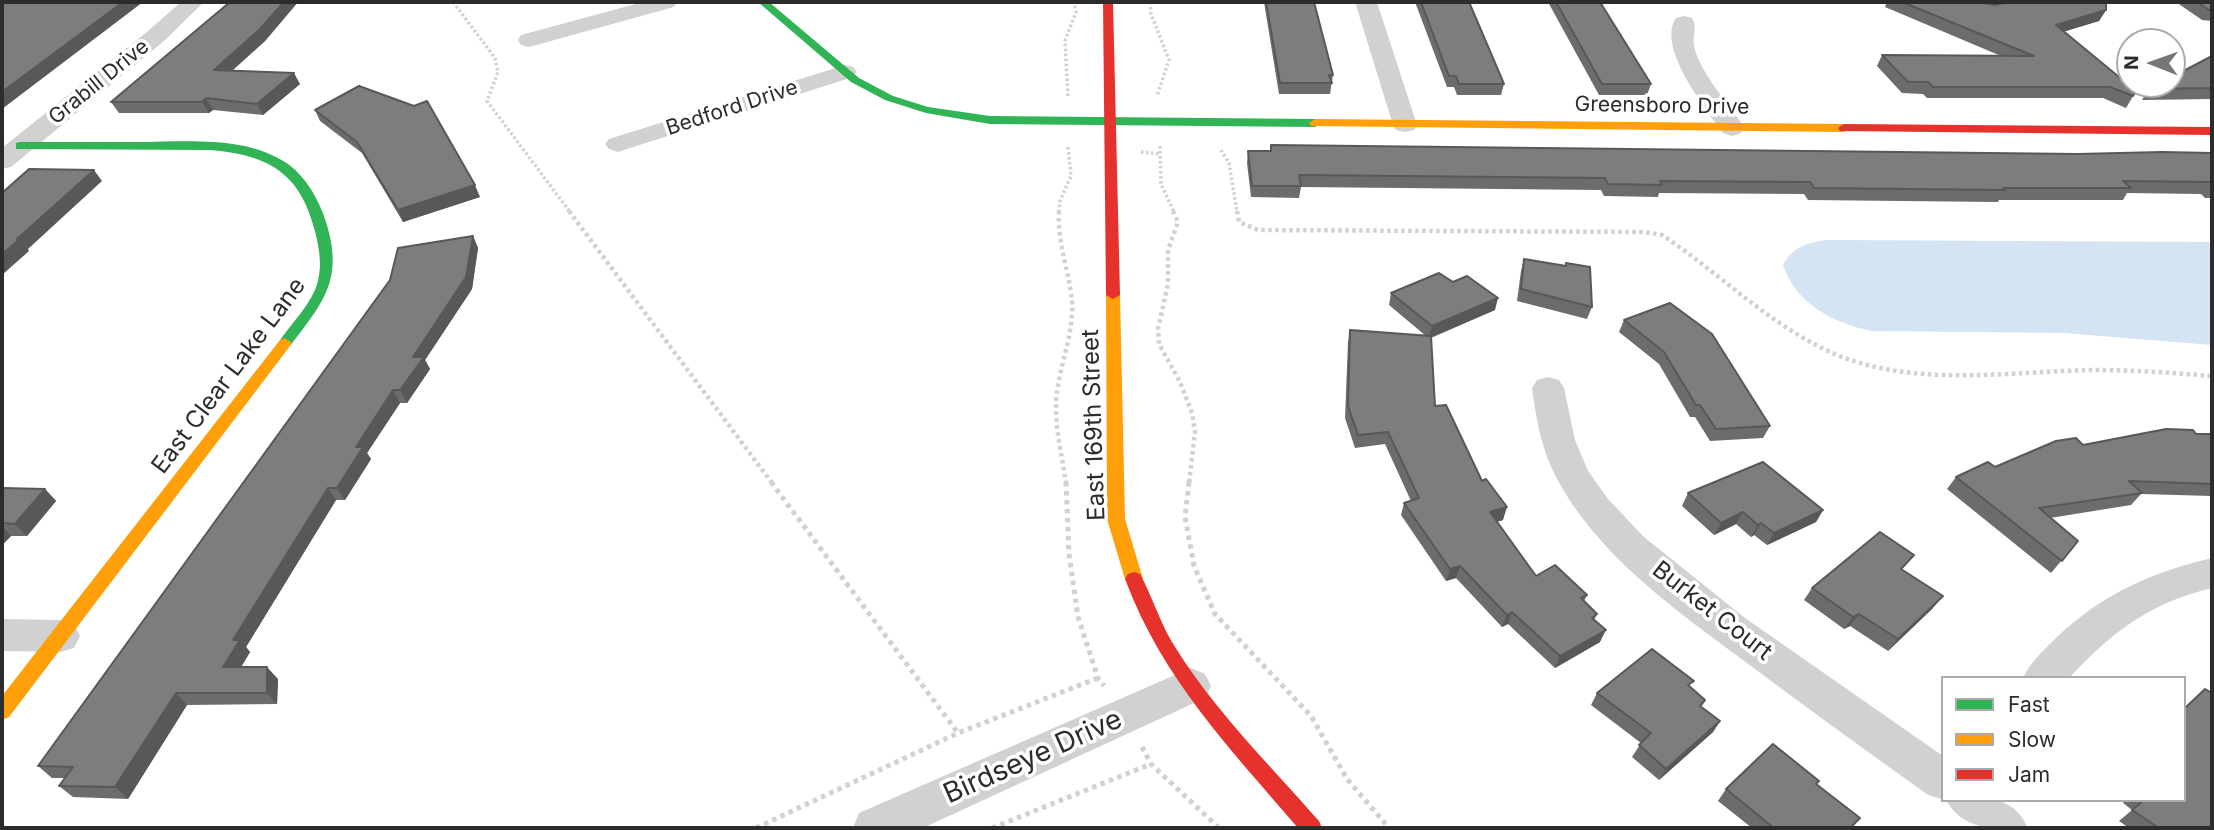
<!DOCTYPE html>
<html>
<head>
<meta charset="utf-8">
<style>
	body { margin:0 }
	#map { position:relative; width:2214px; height:830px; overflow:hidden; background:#fff; font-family:Inter,sans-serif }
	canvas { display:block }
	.frame { position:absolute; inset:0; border:4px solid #2c2c2c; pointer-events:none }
	.legend { position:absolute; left:1941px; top:676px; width:245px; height:126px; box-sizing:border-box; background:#fff; border:2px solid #ababab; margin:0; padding:9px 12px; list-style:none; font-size:21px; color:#2c2c2c }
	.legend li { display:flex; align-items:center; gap:14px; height:35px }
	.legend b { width:35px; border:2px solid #ababab }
	.north { position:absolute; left:2116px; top:28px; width:70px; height:70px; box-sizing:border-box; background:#fff; border:2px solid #ababab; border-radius:50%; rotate:271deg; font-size:19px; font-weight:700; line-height:28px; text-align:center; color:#2c2c2c }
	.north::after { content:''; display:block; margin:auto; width:24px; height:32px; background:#767676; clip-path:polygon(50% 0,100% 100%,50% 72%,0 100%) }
</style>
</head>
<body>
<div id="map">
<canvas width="2214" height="830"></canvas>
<div class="frame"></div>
<ul class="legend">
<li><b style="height:9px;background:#30b455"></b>Fast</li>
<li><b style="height:9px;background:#ff9f0a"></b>Slow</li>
<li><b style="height:9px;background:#e5322d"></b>Jam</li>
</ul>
<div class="north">N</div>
</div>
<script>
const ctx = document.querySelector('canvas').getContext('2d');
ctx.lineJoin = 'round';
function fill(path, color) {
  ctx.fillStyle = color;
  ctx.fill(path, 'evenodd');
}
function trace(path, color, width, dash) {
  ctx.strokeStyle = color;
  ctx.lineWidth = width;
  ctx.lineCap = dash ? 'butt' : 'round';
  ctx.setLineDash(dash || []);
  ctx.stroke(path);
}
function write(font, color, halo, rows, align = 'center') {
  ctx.font = font + ' Inter,sans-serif';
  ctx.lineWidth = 7;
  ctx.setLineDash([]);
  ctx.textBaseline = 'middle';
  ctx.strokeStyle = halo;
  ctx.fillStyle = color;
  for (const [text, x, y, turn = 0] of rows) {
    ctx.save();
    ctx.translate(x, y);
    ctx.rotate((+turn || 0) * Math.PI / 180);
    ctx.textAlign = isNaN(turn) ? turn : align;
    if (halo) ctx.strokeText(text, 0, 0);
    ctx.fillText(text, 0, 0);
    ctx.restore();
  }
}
const water = new Path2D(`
	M1826,240L2212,242V345L2064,333L1871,331C1834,323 1796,304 1783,265C1793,247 1806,243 1826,240Z`);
const pathFar2 = new Path2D(`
	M453,2L495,58L498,72L487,101L570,212
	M1150,2L1151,14L1169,60L1157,96
	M1068,96L1065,41L1076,12L1074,2
	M1160,146L1161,184L1174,212
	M1221,150L1229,163L1237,212
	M1141,152L1161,154
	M1059,212L1060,201L1071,176L1068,147`);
const pathFar1 = new Path2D(`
	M569,211L772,483
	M1059,211C1057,242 1069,271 1072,301C1074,332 1061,362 1057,392C1053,422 1062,454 1066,483
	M1173,211L1178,222L1168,250V284L1158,329L1159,344L1180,382L1192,413L1195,432L1189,483
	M1237,211L1239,222L1258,230L1644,232L1662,235C1721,274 1771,327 1837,355C1918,388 2011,371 2095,370C2134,370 2173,373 2212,376`);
const path = new Path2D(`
	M771,482L958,733
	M1066,482L1069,554L1078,617L1098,678L1104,686
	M1189,482L1185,517L1194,566L1215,614L1311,716L1347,779L1389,828
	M1142,747L1151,764L1219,828
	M756,828L958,733L1098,678
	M992,828L1151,764`);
const street = new Path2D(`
	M181,2H204L164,41L11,167L2,169V148L148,31Z
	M643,2H677L674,7L529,47L521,45L518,40L521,35Z
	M1355,2H1377L1417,125L1414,130L1405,132L1396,130L1393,125Z
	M1684,16L1692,18C1698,27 1692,36 1694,46C1699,71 1730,106 1745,128L1741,133L1732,136L1723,133C1706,109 1656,47 1676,18Z
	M845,65L853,67L857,72L853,77L627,149L618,152L609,149L605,144L609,139Z
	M1548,377L1559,380L1564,388L1575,440L1588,471L1608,499L1644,537L1745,618L1943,756L1945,800L1928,795C1867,751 1807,708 1747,663C1677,611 1596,555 1555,475C1541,448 1536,418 1532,388L1537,380Z
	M2212,558V588C2150,603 2113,631 2069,678H2023C2031,661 2045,649 2058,636C2103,594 2152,572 2212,558Z
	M2,619L60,620L74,624L80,636L74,648L60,652L2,651Z
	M1191,668L1205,674L1211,686L1205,698L923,828H853L859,813Z
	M1946,800C1981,800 2011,791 2028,828C1993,830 1963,830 1946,800Z`);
const fast = new Path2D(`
	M758,2H769L859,78L893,96L928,107L990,116L1315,119L1321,123L1315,127L990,124L926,113L885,100L851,82Z
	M20,142C59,142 98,142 137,142C186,142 246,135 288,164C307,178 319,200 326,222C344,279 324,302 290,346H280L278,343C290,325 306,310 315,290C323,271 320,251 315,231C300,172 268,155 210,150L16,149V143Z`);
const slow = new Path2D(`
	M1315,119L1844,124L1850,128L1844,132L1311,126L1309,123Z
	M1113,291L1120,295L1125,519L1143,579L1140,584L1134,586L1128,584L1125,579L1107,519L1106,295Z
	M285,338L292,343L290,346L9,717L2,720V696L280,340Z`);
const jam = new Path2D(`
	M1103,2H1113L1120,295L1113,299L1106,295Z
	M1844,124L2212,127V135L1840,131L1838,128Z
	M1134,572L1140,574C1152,596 1159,620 1172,642C1212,708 1268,763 1319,821L1322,828H1298C1229,747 1163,680 1125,579L1128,574Z`);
const wall = new Path2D(`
	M230,2H298L265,41L232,71L300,84L263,115L213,110L209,113H119L111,102Z
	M1264,2H1314L1333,75L1330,94H1279Z
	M1415,2H1469L1504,84L1501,95H1457L1454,87H1447Z
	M1548,2H1606L1602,5L1651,84L1647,95H1599Z
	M1887,2H1978L1995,5L2106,10L2099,21L2064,31L2136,91L2126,108L2103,98H1927L1923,94L1902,93L1877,66L1882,55L2001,56L1885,7Z
	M2176,2H2212V21L2202,20Z
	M2212,56V99L2142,100L2149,89Z
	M315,110L480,197L403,222L362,153L320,121Z
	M1271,145L2077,154L2212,153V198H2205L2201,194L2127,193L2123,200H1999L1998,202L1808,200L1804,194L1659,193L1658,197L1604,196L1601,190L1301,187L1299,198L1251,197L1247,163L1248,151H1270Z
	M473,236L478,248L472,289L425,360L430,369L407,403H400L367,453L371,459L345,500H336L246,647L250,652L241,667L278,679L277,704L187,705L128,799L73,797L59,786L65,778H52L38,766Z
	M1524,259L1565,266L1592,307L1587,319L1517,301L1521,271Z
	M1453,282L1495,310L1431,338L1435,406L1482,481L1503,520L1496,522L1536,576L1587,595L1584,601L1597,614L1594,620L1600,642L1555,668L1508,624L1502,627L1456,578L1446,581L1401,515L1404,503L1411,501L1385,444L1355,448L1345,418L1348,342L1350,330L1426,336L1389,305L1391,293Z
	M1624,320L1770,426L1763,438L1710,441L1695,417H1690L1659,364L1619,332Z
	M2196,434H2212V496L2141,494L2131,505L2050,518L2078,541L2051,573L1947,489L1956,477L2083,445Z
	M2,488L45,489L56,501L27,536H11L2,545Z
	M1688,493L1823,510L1816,522L1767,545L1754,535L1751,537L1736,524L1714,535L1682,506Z
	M1903,570L1933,608L1888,651L1850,626L1844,629L1804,600L1812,588Z
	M1690,687L1705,700L1701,707L1720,721L1713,732L1659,780L1632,757L1641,743L1591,705L1597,693Z
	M1816,784L1860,818L1851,828H1752L1718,801L1726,789Z
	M2125,800H2184L2212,828H2129L2119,821L2132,810L2123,803Z`);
const shadedWall = new Path2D(`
	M123,2H143L2,109V92Z
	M284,2H298L265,41L220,81L214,70Z
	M2106,10L2099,21L2050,36L2056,25Z
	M294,73L300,84L263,115L257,104Z
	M206,98L213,110L209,113L202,102Z
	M94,170L102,181L28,249L29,251L2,275V254L17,239Z
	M475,185L480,197L403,222L398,210Z
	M473,236L478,248L472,289L425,360L430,369L407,403L400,390L413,357Z
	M1498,298L1495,310L1429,338L1432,326Z
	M393,390L400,403L367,453L371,459L345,500L337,488L356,447Z
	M328,488L336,500L246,647L250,652L234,679L223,667L233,640Z
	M45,489L56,501L27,536L15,524Z
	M1507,507L1503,520L1486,525L1490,512Z
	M1823,510L1816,522L1767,545L1774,533Z
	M1743,512L1736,524L1714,535L1721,523Z
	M1761,523L1754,535L1751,537L1758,525Z
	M2,526L11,536L2,545Z
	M1460,566L1456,578L1446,581L1450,569Z
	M1943,596L1933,608L1888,651L1898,639Z
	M1512,612L1508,624L1502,627L1507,615Z
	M1859,614L1850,626L1844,629L1853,617Z
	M1606,630L1600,642L1555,668L1560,656Z
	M267,667L278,679L277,704L267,693Z
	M176,693L187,705L128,799L115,787Z
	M1720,721L1713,732L1659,780L1666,769Z`);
const building = new Path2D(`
	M2,2H123L2,92Z
	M230,2H284L259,30L214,70L294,73L257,104L206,98L202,102H111Z
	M1266,2H1314L1333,75H1329L1332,83H1280Z
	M1421,2H1469L1504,84H1459L1456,76H1449Z
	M1556,2H1600L1651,84H1602Z
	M1902,2H1978L1995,5L2009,2H2106V10L2056,25L2136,91L2133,96L2110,87H1933L1928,82H1908L1882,55L2034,56Z
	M2197,2H2212V10H2209Z
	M2212,56V88L2149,89L2158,84H2172V77Z
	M359,86L414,106L427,101L475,185L398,210L357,142L315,110Z
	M1271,145L2077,154L2162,152L2212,153V184L2210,182L2123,181L2131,188H2003L2005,190L1814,188L1810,182L1660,181L1662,185L1608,184L1605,178L1299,175L1301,186H1252L1248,151H1271Z
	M29,169L94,170L17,239H20L2,254V193Z
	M473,236L466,277L413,357H424L400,390H393L356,447H363L337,488H328L233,640H240L223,667H267V693H176L115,787L59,786L73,767L38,766L390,280L398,248Z
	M1524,259L1566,266V263L1590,267L1592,307L1521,289Z
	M1439,273L1453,282L1467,276L1498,298L1432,326L1391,293Z
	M1670,303L1712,334L1770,426L1716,429L1700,405H1696L1664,352L1624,320Z
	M1350,330L1431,336L1435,406L1446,405L1482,481L1486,479L1507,507L1490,512L1536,576L1555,565L1587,595L1581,598L1597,614L1592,618L1606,630L1560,656L1512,612L1507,615L1460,566L1450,569L1404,503L1419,498L1388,432L1358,435L1348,406Z
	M2166,429L2193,430L2196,434H2212V484L2129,481L2142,493L2039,508L2078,541L2062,561L1956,477L1988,462L1995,467L2056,441L2076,438L2083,445Z
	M1763,462L1823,510L1774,533L1761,523L1758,525L1743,512L1721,523L1688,493Z
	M2,488L45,489L15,524L2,523Z
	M1880,532L1914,555L1901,569L1943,596L1898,639L1859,614L1853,617L1812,588Z
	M1652,649L1694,681L1688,685L1705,700L1700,706L1720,721L1666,769L1639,745L1651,733L1597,693Z
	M2205,689L2212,693V828H2159L2132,810L2144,800H2184V709Z
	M1773,744L1819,781L1816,784L1860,818L1850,828H1774L1726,789Z`);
const farStreetnames = [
	["Grabill Drive",99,82,-39],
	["Greensboro Drive",1662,106,1],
	["Bedford Drive",732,108,-18]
];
const streetNames = [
	["East Clear Lake Lane",229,376,-53],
	["East 169th Street",1094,425,-92],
	["Burket Court",1712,611,38]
];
const nearStreetnames = [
	["Birdseye Drive",1033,757,-24]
];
fill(water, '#d4e4f3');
trace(pathFar2, '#d1d1d1', 3.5, [2.5, 2.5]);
trace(pathFar1, '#d1d1d1', 4.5, [3.5, 3.5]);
trace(path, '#d1d1d1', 5, [4.5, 4.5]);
fill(street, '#d1d1d1');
fill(fast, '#30b455');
fill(slow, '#ff9f0a');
fill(jam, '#e5322d');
fill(wall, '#6c6c6c');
fill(shadedWall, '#585858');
fill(building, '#7d7d7d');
trace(building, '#585858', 2);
write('21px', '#2c2c2c', '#fff', farStreetnames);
write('24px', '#2c2c2c', '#fff', streetNames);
write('28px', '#2c2c2c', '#fff', nearStreetnames);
</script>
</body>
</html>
